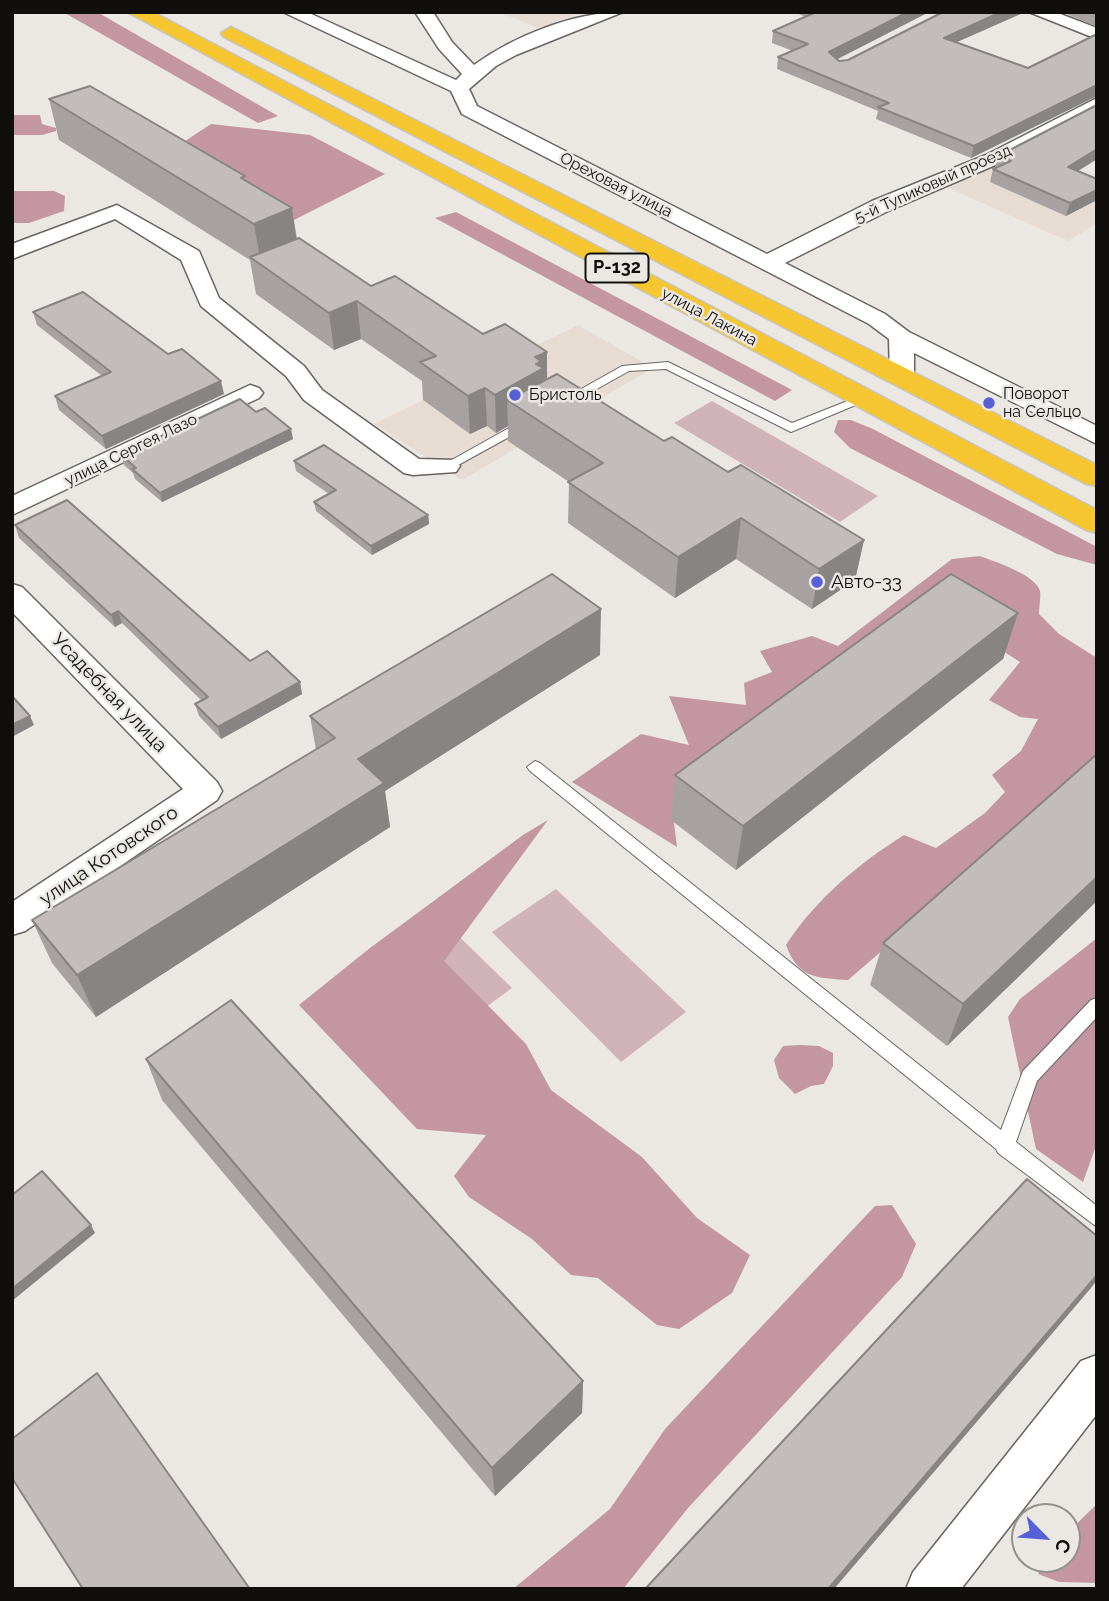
<!DOCTYPE html>
<html>
<head>
<meta charset="utf-8">
<style>
	body { margin:0 }
	#map { position:relative; width:1109px; height:1601px; overflow:hidden; background:#ebe7e3; font-family:Raleway,sans-serif }
	canvas { display:block }
	.frame { position:absolute; inset:0; border:14px solid #100f0d; pointer-events:none }
	.north { position:absolute; left:1011px; top:1503px; width:70px; height:70px; box-sizing:border-box; background:#ebe7e3; border:2px solid #93918d; border-radius:50%; rotate:115deg; font-size:19px; font-weight:700; line-height:28px; text-align:center; color:#100f0d }
	.north::after { content:''; display:block; margin:auto; width:24px; height:32px; background:#5660d7; clip-path:polygon(50% 0,100% 100%,50% 72%,0 100%) }
</style>
</head>
<body>
<div id="map">
<canvas width="1109" height="1601"></canvas>
<div class="frame"></div>
<div class="north">С</div>
</div>
<script>
const ctx = document.querySelector('canvas').getContext('2d');
ctx.lineJoin = 'round';
function fill(path, color) {
  ctx.fillStyle = color;
  ctx.fill(path, 'evenodd');
}
function trace(path, color, width, dash) {
  ctx.strokeStyle = color;
  ctx.lineWidth = width;
  ctx.lineCap = dash ? 'butt' : 'round';
  ctx.setLineDash(dash || []);
  ctx.stroke(path);
}
function write(font, color, halo, rows, align = 'center') {
  ctx.font = font + ' Raleway,sans-serif';
  ctx.lineWidth = 5;
  ctx.setLineDash([]);
  ctx.textBaseline = 'middle';
  ctx.strokeStyle = halo;
  ctx.fillStyle = color;
  for (const [text, x, y, turn = 0] of rows) {
    ctx.save();
    ctx.translate(x, y);
    ctx.rotate((+turn || 0) * Math.PI / 180);
    ctx.textAlign = isNaN(turn) ? turn : align;
    if (halo) ctx.strokeText(text, 0, 0);
    ctx.fillText(text, 0, 0);
    ctx.restore();
  }
}
const built = new Path2D(`
	M499,12H583L538,28Z
	M1019,149L1097,179V223L1068,241L946,187Z
	M578,325L653,368L462,480L374,424Z`);
const green = new Path2D(`
	M712,401L878,496L840,522L674,423Z
	M556,889L686,1012L621,1062L492,932Z
	M438,916L512,988L419,1056Z`);
const forest = new Path2D(`
	M63,12H97L278,116L258,123Z
	M12,115H40L42,124L56,128V131L42,135H12Z
	M211,124L310,135L385,174L292,221L173,149Z
	M12,191H54L65,196L64,211L29,223H12Z
	M456,212L792,390L775,401L435,218Z
	M838,420H851L873,429L1097,547V565L1057,554L850,448L834,432Z
	M980,556C995,562 1035,574 1040,591C1041,597 1039,607 1039,614L1059,634L1097,658V766L848,980C816,978 798,978 786,945C815,900 858,864 904,835L936,848L985,813L1005,792L992,775L1021,751L1038,719L1020,717L989,700L1020,662L947,615L672,807L677,847L572,782L641,734L689,745L669,696L746,705L744,683L772,672L760,651L812,636L838,646L952,559Z
	M548,820L444,961L526,1044L551,1090L642,1157L697,1218L750,1255L732,1293L679,1329L657,1325L598,1278L571,1275L532,1239L469,1197L454,1176L486,1135L417,1129L299,1005L370,948L523,835Z
	M1097,938V1143L1083,1182L1036,1149L1008,1017L1020,999Z
	M800,1045L819,1046L833,1053V1066L824,1084L811,1086L795,1094L779,1078L774,1060L783,1046Z
	M892,1205L916,1244L902,1277L688,1508L623,1589H513L610,1509L665,1429L875,1206Z
	M1097,1504V1583L1059,1582L1038,1574L1044,1559H1067V1533Z`);
const lane = new Path2D(`
	M668,362L792,423L860,396L864,395L870,399L791,432L666,369L629,371L570,404H562L560,401L622,366Z
	M525,419L531,423L529,426L451,469L447,470L441,466Z
	M535,761L540,763L1001,1130L1023,1071L1091,1000L1097,998V1017L1037,1081L1016,1142L1097,1206V1227L998,1153L996,1149L530,771L527,767Z`);
const street = new Path2D(`
	M283,12H307L456,80L462,74L439,49L415,12H433L452,42L474,65C514,36 574,12 623,12L516,55L496,66L469,89L477,106L767,254L872,201L986,155L1097,98V112L1000,163L888,211L785,263L885,314L909,332L1097,426V444L914,353V376L911,381H893L890,376L889,339L869,324L462,114L451,91Z
	M1029,12H1055L1097,28V39Z
	M117,205L199,251L219,298L304,366L322,390L419,459L456,460L460,466L456,472L413,475L404,473L304,400L286,376L201,306L181,260L115,219L12,259V244Z
	M250,385L259,388L263,393L259,398L12,515V496Z
	M12,584L22,587L217,782L222,791L217,800L25,931L12,935V902L183,789L12,612Z
	M1097,1355V1414L961,1589H906L913,1572L1081,1361Z`);
const highway = new Path2D(`
	M127,12H153L1097,510V533L1086,530Z
	M231,27L1097,465V486L1086,484L224,37L221,33Z`);
const wall = new Path2D(`
	M794,12H929L837,59L839,61L848,60L943,12H1025L957,42L1028,68L1097,34V96L971,158L876,119L878,111L777,69L778,57L793,51L772,43L773,31L806,17Z
	M1062,12H1097V27Z
	M49,99L245,176L246,181L292,208L297,239L371,286L483,334L547,352V379L664,441L728,472L864,540L855,580L812,609L736,559L675,598L568,523L569,482L508,441V426L496,433L487,426L470,434L423,400L422,381L361,339L334,350L256,294L250,260L59,140Z
	M1097,105V159L1078,171L1097,179V200L1066,216L990,182L993,169L995,168L998,156Z
	M33,312L168,354L224,394L106,449L59,410L55,396L102,376L37,325Z
	M256,412L293,439L162,502L135,479L133,473L124,465L121,455Z
	M294,461L428,515L429,524L372,555L316,511L314,502L329,494L296,471Z
	M15,525L250,661L300,682L302,694L221,739L199,716L195,704L202,701L122,623L115,627L19,538Z
	M1018,613L1003,659L736,870L671,820L675,775Z
	M600,655L385,791L390,827L96,1017L52,963L32,920L316,750L310,716Z
	M1097,754L947,1046L870,985L883,943Z
	M146,1059L583,1381L582,1413L495,1496L162,1100Z`);
const shadedWall = new Path2D(`
	M908,12H929L828,64L829,52Z
	M1001,12H1025L941,49L944,38Z
	M1097,85V96L971,158L974,146Z
	M1097,149V159L1065,179L1068,167Z
	M1097,190V200L1066,216L1070,203Z
	M292,208L298,251L261,265L254,224Z
	M357,301L361,339L334,350L329,313Z
	M547,352V389L507,400L508,426L496,433L495,395L535,357Z
	M221,381L224,394L106,449L102,436Z
	M485,388L487,426L470,434L468,396Z
	M291,429L293,439L162,502L160,493Z
	M428,515L429,524L372,555L371,546Z
	M741,518L736,559L675,598L678,557Z
	M864,540L855,580L812,609L819,569Z
	M601,609L600,655L385,791L390,827L96,1017L77,975L358,759Z
	M118,611L122,623L115,627L111,615Z
	M1018,613L1003,659L736,870L743,826Z
	M300,682L302,694L221,739L218,727Z
	M30,716L34,725L12,737V725Z
	M1097,877V901L947,1046L963,1004Z
	M91,1225L95,1233L12,1301V1289Z
	M1097,1275V1280L1091,1288L834,1589H828Z
	M583,1381L582,1413L495,1496L492,1468Z`);
const building = new Path2D(`
	M816,12H908L829,52L839,61L848,60L943,12H1001L944,38L1028,68L1097,34V85L974,146L878,107L889,103L778,57L808,44L773,31Z
	M90,86L245,176L241,178L292,208L254,224L49,99Z
	M1097,105V149L1068,167L1097,179V190L1070,203L993,169L1011,161L998,156Z
	M299,238L371,286L395,276L483,334L505,324L547,352L535,357L541,361L536,364L544,368L495,395L485,388L468,396L420,362L436,356L357,301L329,313L250,257Z
	M83,292L168,354L182,349L221,381L102,436L55,396L111,372L33,312Z
	M557,374L664,441L672,437L728,472L741,465L864,540L819,569L741,518L678,557L568,482L603,463L507,400Z
	M240,399L256,412L265,408L291,429L160,493L132,469L136,468L121,455Z
	M324,445L428,515L371,546L314,502L336,490L294,461Z
	M67,500L250,661L267,651L300,682L218,727L195,704L208,697L118,611L111,615L15,525Z
	M552,574L601,609L358,759L384,783L77,975L32,920L335,738L310,716Z
	M951,574L1018,613L743,826L675,775Z
	M12,696L30,716L12,725Z
	M1097,754V877L963,1004L883,943Z
	M231,1000L583,1381L492,1468L146,1059Z
	M42,1171L91,1225L12,1289V1195Z
	M1027,1179L1097,1236V1275L828,1589H645Z
	M97,1373L250,1589H83L12,1478V1439Z`);
const markers = [
	[515,395,7,"#5660d7"],
	[989,403,7,"#5660d7"],
	[817,582,7,"#5660d7"]
];
const farStreetnames = [
	["5-й Тупиковый проезд",933,184,-24],
	["Ореховая улица",616,185,27],
	["улица Лакина",709,317,28],
	["улица Сергея Лазо",131,450,-26]
];
const farPoinames = [
	["Поворот",1003,394],
	["на Сельцо",1003,412],
	["Бристоль",529,395]
];
const shields = [
	[617,268,63]
];
const shieldNames = [
	["Р-132",617,268]
];
const poiNames = [
	["Авто-33",831,582]
];
const streetNames = [
	["Усадебная улица",109,693,46],
	["улица Котовского",109,856,-34]
];
fill(built, '#e7dcd3');
fill(green, '#d0b3b9');
fill(forest, '#c396a1');
trace(lane, '#686461', 2);
trace(street, '#686461', 3);
trace(highway, '#c6c5c5', 3);
fill(lane, '#fff');
fill(street, '#fff');
fill(highway, '#f5c630');
fill(wall, '#a7a2a1');
fill(shadedWall, '#888483');
fill(building, '#c2bcbb');
trace(building, '#888483', 2);
for (const [x, y, r, color] of markers) {
  const dot = new Path2D();
  dot.arc(x, y, r, 0, 2 * Math.PI);
  ctx.fillStyle = color;
  ctx.fill(dot);
  trace(dot, '#ebe7e3', 2.5);
}
write('16px', '#100f0d', '#ebe7e3', farStreetnames);
write('16px', '#100f0d', '#ebe7e3', farPoinames, 'left');
for (const [x, y, w] of shields) {
  const box = new Path2D();
  box.roundRect(x - w / 2, y - 14.5, w, 29, 5);
  ctx.fillStyle = '#ebe7e3';
  ctx.fill(box);
  trace(box, '#100f0d', 2);
}
write('bold 18px', '#100f0d', null, shieldNames);
write('19px', '#100f0d', '#ebe7e3', poiNames, 'left');
write('19px', '#100f0d', '#ebe7e3', streetNames);
</script>
</body>
</html>
